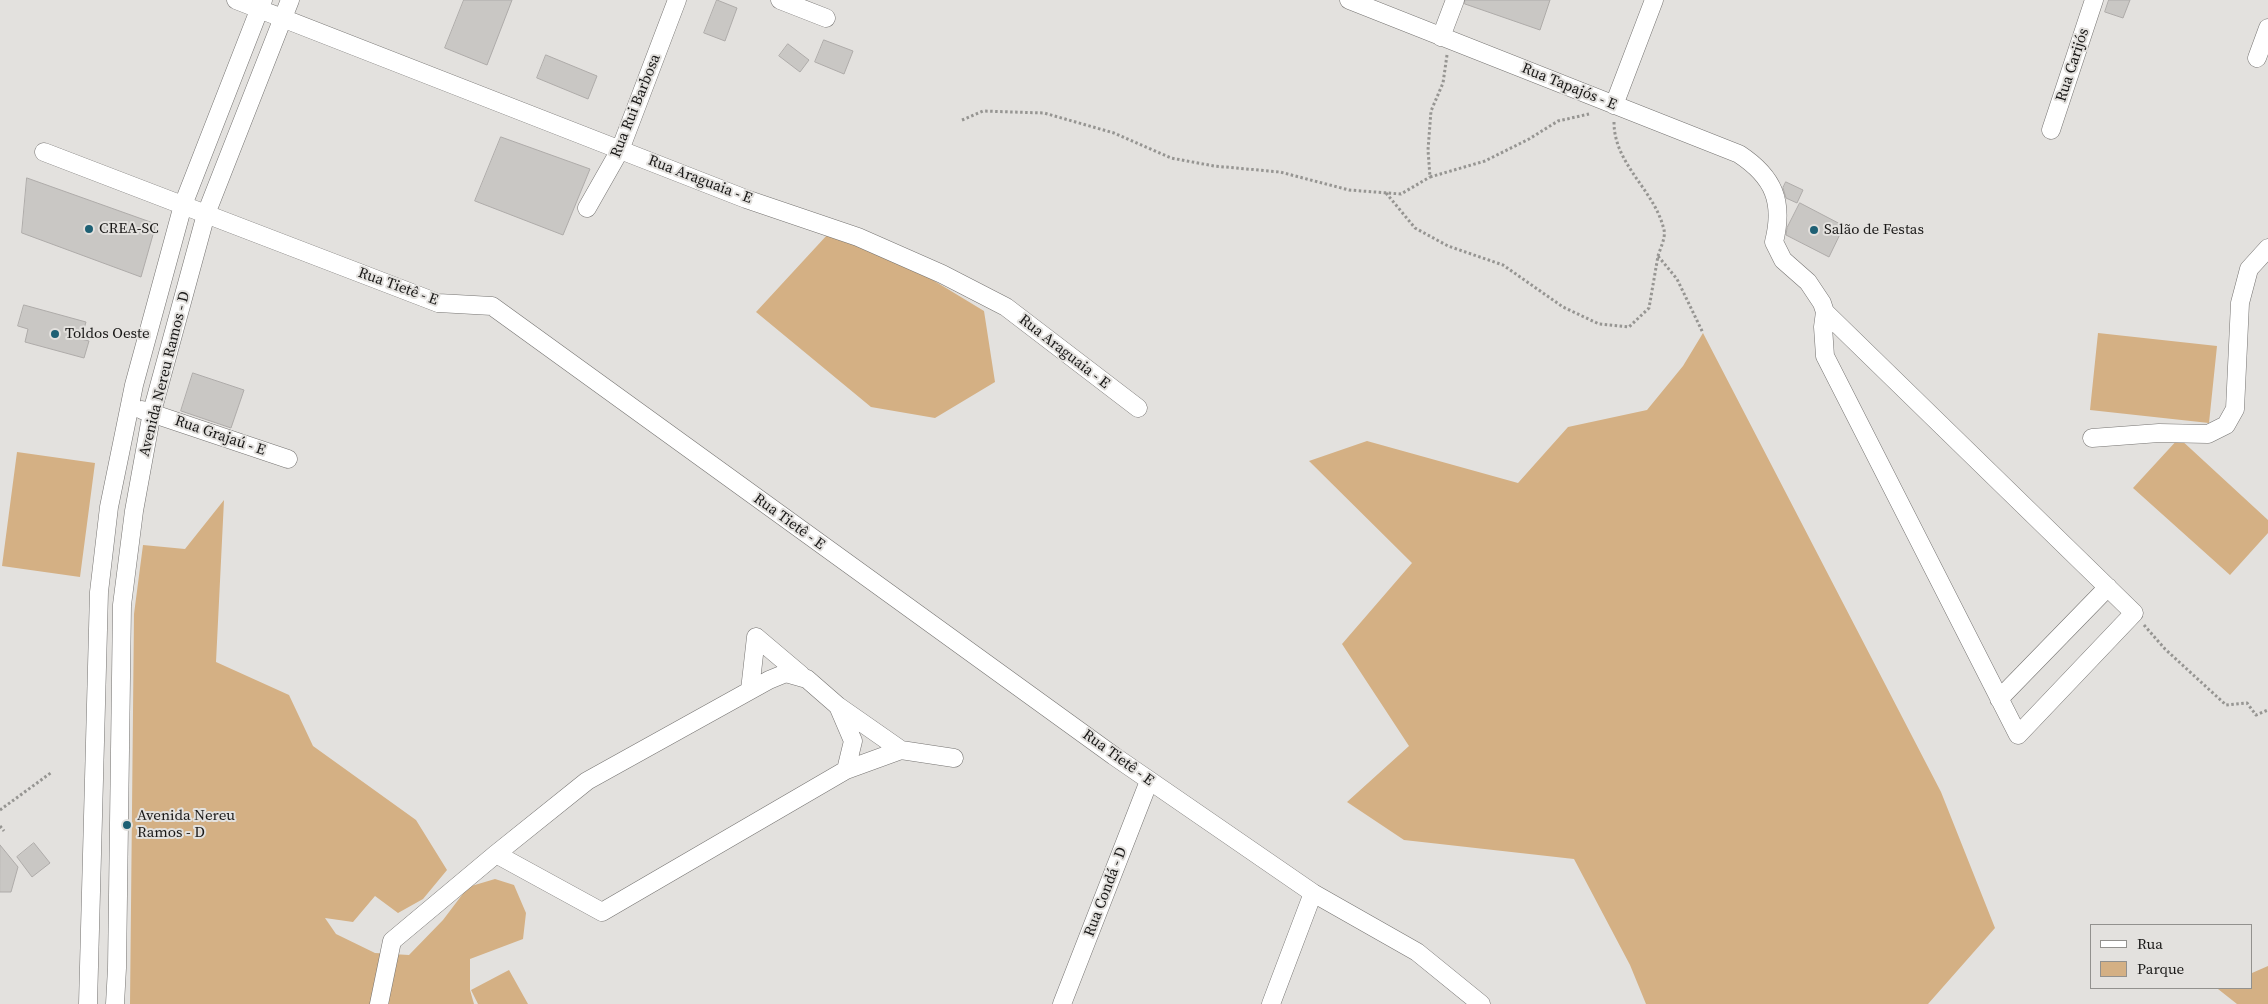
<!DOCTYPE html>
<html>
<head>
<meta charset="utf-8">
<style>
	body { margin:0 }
	#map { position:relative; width:2268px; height:1004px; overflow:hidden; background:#e3e1de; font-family:"Source Serif 4",serif }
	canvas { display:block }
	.legend { position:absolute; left:2090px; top:924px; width:162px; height:65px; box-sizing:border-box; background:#e3e1de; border:1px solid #92918e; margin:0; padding:6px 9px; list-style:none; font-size:15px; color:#191817 }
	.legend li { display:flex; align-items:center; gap:10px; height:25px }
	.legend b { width:25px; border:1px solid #92918e }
</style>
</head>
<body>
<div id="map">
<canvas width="2268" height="1004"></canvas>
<ul class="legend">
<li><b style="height:6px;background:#fff"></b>Rua</li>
<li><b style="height:14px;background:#d4b084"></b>Parque</li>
</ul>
</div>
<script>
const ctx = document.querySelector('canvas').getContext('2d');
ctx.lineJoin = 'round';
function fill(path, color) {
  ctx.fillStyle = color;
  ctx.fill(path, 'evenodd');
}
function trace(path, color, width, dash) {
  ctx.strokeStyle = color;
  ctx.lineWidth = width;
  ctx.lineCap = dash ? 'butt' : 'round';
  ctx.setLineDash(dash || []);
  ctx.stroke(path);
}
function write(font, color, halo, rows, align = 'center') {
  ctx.font = font + ' "Source Serif 4",serif';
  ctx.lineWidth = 4;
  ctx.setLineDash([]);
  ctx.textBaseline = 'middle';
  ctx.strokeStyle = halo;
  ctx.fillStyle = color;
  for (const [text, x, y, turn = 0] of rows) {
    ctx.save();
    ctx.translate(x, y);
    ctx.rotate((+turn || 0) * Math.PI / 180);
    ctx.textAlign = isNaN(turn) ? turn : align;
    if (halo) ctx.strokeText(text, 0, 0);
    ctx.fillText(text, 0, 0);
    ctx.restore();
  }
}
const green = new Path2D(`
	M828,234L913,268L984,311L995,382L935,418L871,407L756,312Z
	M1703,333L1941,792L1995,928L1928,1004H1646L1630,965L1574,859L1404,840L1347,802L1409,746L1342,644L1412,563L1309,461L1367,441L1518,483L1568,427L1647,410L1683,366Z
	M2098,333L2217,346L2209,423L2090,410Z
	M2179,438L2268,520V533L2230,575L2133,488Z
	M17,452L95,463L80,577L2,566Z
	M224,500L216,662L289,695L313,746L416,820L447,870L423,899L398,913L375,896L353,922L325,918L336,934L375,953L409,955L443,920L468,887L495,879L514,885L526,913L523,939L470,959V990L474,1004H130L134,614L143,545L185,549Z
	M2268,966V1004H2237L2218,989L2252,988V973Z
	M509,970L528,1004H478L471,990Z`);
const building = new Path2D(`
	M464,0H512L487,65L445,48Z
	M717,0L737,8L725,41L704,33Z
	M1465,0H1550L1540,30L1465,4Z
	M2109,0H2130L2123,18L2105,12Z
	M824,40L853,51L844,74L815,62Z
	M788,44L809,60L800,72L779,56Z
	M546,55L597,76L588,99L537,78Z
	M501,137L590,169L563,235L475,201Z
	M27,178L156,224L141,277L22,233Z
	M1786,182L1803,190L1797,203L1786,198L1783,188Z
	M1800,203L1844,226L1829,257L1786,235L1787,228Z
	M24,305L86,322L81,339L89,341L84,358L25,342L28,329L18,326Z
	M193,373L244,390L231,428L181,411Z
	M34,843L50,863L32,877L17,857Z
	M0,845L18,867L11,892H0Z`);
const path = new Path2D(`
	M1447,55L1443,83L1431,111L1428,150L1430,177L1485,161L1529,139L1558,121L1589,114
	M962,120L983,111L1044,113L1114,133L1171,158L1214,166L1280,172L1349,190L1401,194L1430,177
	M1614,122C1614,165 1655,190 1664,230C1666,237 1660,249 1658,256
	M1386,193L1415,228L1448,246L1503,265L1563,307L1599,324L1629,327L1649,308L1658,256L1677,279L1703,333
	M2144,625L2165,649L2226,705L2247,703L2256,715L2268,710
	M0,810L52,772
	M0,826L4,831`);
const minor = new Path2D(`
	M236,0L746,199L858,237L942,274L1006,307L1138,408
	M780,0L826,18
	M1349,0L1739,154C1774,177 1784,202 1774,242L1783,260L1808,282L1822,303L1825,312L1823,327L1825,356L2018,735L2134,613L1825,312
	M1441,37L1455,0
	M2257,58L2268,28
	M1614,105L1654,0
	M2051,130L2094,0
	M44,152L438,303L492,306L1114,756L1313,893L1417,952L1481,1004
	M587,208L620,150L677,0
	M142,410L288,459
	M2092,438L2159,433L2208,434L2226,425L2235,409L2240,303L2249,269L2268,248
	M756,637L801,675
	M750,690L756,637
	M1999,699L2108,587
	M838,706L901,750
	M496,854L602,912L846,770L901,750L954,758
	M88,1004L99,592L109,507L134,385L183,205L263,0
	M115,1004L117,968L122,605L134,511L152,412L206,214L290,0
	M379,1004L392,941L496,854L587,781L769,680L786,673L807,679L838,706L853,741L846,770
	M1062,1004L1149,781
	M1271,1004L1313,893`);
const markers = [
	[89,229,5,"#1e6074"],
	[1814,230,5,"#1e6074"],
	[55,334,5,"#1e6074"],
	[127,825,5,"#1e6074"]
];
const streetNames = [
	["Rua Carijós",2073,65,-72],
	["Rua Tapajós - E",1569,87,22],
	["Rua Rui Barbosa",636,106,-68],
	["Rua Araguaia - E",700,180,21],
	["Rua Tietê - E",398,287,20],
	["Rua Araguaia - E",1064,352,38],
	["Avenida Nereu Ramos - D",165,374,-76],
	["Rua Grajaú - E",220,436,19],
	["Rua Tietê - E",789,522,36],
	["Rua Tietê - E",1118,758,36],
	["Rua Condá - D",1106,892,-69]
];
const poiNames = [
	["CREA-SC",99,229],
	["Salão de Festas",1824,230],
	["Toldos Oeste",65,334],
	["Avenida Nereu",137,816],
	["Ramos - D",137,833]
];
fill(green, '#d4b084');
fill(building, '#c9c7c4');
trace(building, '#aeaba9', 1);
trace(minor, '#757371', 19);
trace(path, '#969592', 3, [2.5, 2.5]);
trace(minor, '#fff', 18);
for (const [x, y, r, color] of markers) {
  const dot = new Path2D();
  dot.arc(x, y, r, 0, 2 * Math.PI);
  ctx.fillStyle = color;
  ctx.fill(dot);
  trace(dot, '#e3e1de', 2);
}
write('15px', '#191817', '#e3e1de', streetNames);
write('15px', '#191817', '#e3e1de', poiNames, 'left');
</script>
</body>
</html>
